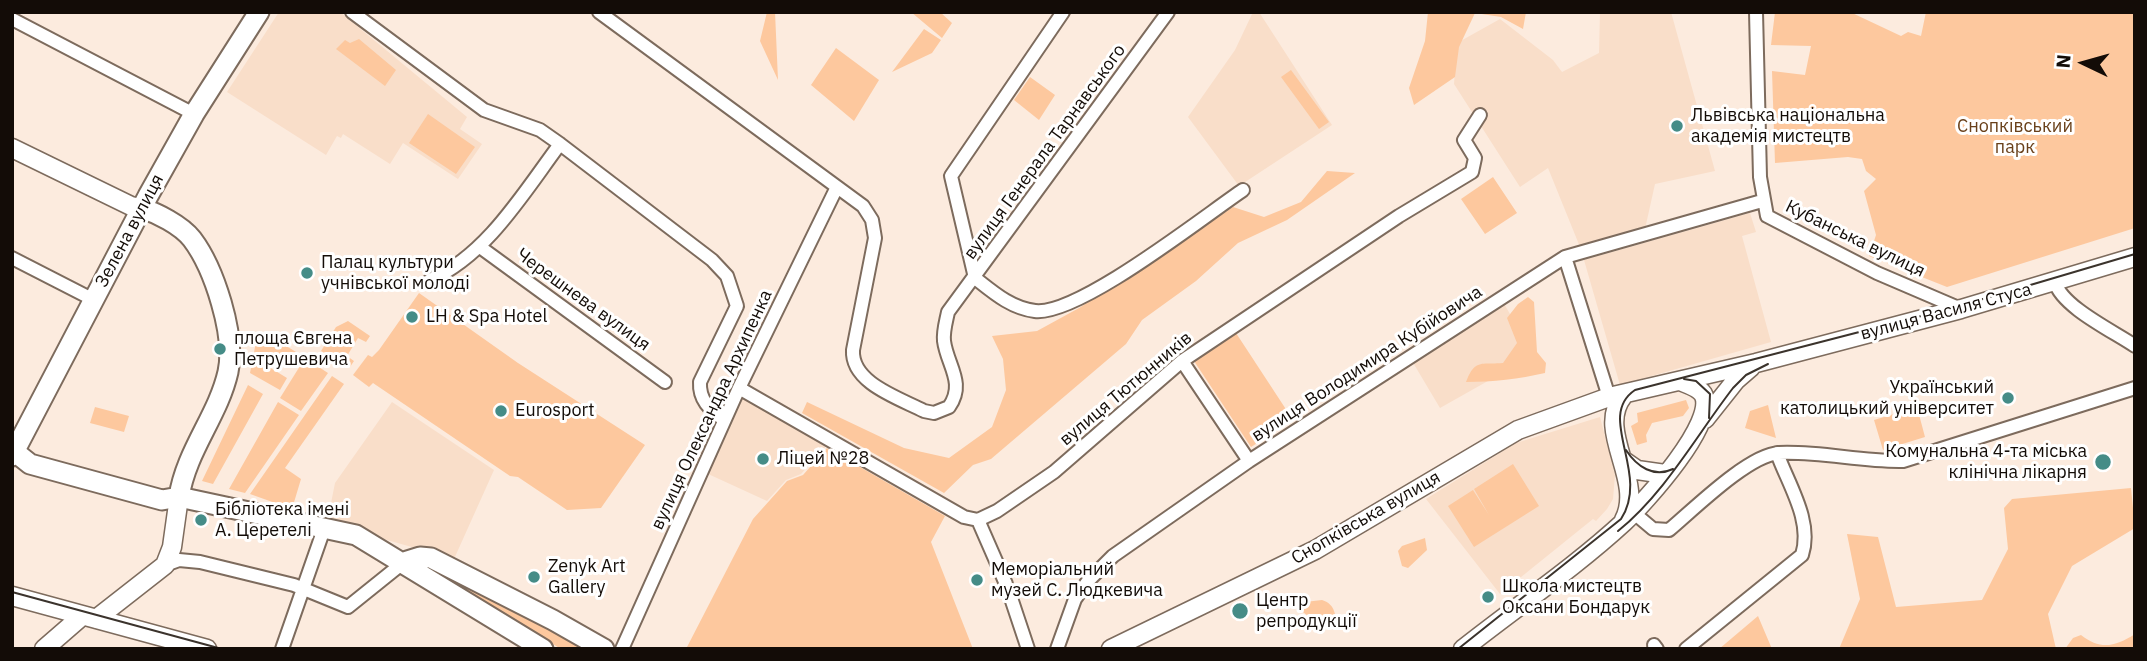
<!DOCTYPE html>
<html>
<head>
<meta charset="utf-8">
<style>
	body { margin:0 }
	#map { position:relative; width:2147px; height:661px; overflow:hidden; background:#fcebde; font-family:"IBM Plex Sans",sans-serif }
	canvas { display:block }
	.frame { position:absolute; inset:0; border:14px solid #130c07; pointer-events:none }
	.north { position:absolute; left:2049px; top:28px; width:70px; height:70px; -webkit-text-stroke:5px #fff; paint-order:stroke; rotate:275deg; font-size:19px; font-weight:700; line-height:28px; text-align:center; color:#130c07 }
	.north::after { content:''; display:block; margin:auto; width:24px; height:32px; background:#130c07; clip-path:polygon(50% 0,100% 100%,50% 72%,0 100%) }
</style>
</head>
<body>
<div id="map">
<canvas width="2147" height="661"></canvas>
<div class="frame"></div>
<div class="north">N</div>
</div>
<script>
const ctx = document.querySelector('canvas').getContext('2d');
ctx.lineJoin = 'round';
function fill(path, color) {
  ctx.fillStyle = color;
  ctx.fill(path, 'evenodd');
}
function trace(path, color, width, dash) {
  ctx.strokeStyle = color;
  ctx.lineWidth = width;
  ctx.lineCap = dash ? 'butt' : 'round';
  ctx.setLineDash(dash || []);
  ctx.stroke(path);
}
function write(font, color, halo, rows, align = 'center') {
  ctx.font = font + ' "IBM Plex Sans",sans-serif';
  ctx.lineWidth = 6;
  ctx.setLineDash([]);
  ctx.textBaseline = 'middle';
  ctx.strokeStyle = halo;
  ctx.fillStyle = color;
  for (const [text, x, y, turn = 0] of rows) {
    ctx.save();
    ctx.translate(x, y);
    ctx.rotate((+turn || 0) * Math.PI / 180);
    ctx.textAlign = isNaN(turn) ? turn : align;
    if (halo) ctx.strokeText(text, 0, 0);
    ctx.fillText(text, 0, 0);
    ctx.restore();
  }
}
const built = new Path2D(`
	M279,12H340L467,117L460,129L482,144L458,179L403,143L390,164L343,134L341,138L337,136L326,155L227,92Z
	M1253,12H1259L1332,125L1239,186L1188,117L1235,50Z
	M1600,12H1671L1715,171L1655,184L1645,229L1580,247L1548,168L1520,187L1454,84L1457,43L1500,19L1553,60L1562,72L1599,53Z
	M1750,213L1756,232L1742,236L1771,342L1620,385L1584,260Z
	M1503,302L1534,355L1440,408L1412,361Z
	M740,392L823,437L827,445L801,474L786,480L767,501L706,473Z
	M392,402L494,470L454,559L327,523L335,483Z
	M1600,417L1615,475L1613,499L1607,509L1596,521L1593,519L1500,594L1426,499L1516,443Z`);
const green = new Path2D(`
	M767,12H775L778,80L760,41Z
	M911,12H940L952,23L942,38Z
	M1428,12H1526L1523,29L1501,17L1475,13L1459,47L1455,77L1414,105L1409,88L1425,41Z
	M1775,12H1850L1901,36L1908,32L1921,36L1926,12H2135V228L1947,287L1869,256L1876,235L1864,191L1876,179L1866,171L1862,159L1848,157L1775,163L1772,71L1805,75L1811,46L1771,45Z
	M924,29L941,40L932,53L892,72Z
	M359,39L396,70L385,86L336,49L345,40L350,43Z
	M836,48L879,80L854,121L811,85Z
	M1291,70L1329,122L1319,129L1281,77Z
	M1030,77L1055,95L1039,120L1014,100Z
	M428,114L475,147L456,174L409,143Z
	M1327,171L1355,173L1287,220L1238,243L1196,281L1142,320L1126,344L991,459L973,465L944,493L802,413L807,402L904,448L949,458L992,427L1006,390L1003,359L992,336L1037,331L1079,308L1233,207L1264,217L1301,202Z
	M1493,177L1517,213L1485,234L1461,199Z
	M419,293L518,363L645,445L601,508L567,510L518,477L510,476L373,383L369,387L353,375L368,355L372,357L379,350Z
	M1528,297L1534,302L1537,352L1546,363L1545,373C1519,379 1493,382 1466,382C1475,358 1482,365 1503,363L1517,343L1507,318L1518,304Z
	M348,321L370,336L366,342L358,338L347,356L354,361L350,367L321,351L336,327Z
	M1236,333L1293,420L1251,447L1194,361Z
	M257,337L278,341L301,355L294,365L272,352L264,364L287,378L280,390L250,373Z
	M305,358L328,373L301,411L280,398Z
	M332,376L344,384L285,468L301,479L292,509L250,494Z
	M248,385L263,394L213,484L202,481Z
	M1686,400L1689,408L1683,416L1652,423L1646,435L1647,442L1637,445L1631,426L1638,422L1637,413Z
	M278,402L299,415L245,493L229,489Z
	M1768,405L1776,438L1745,428L1750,411Z
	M95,407L129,416L124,432L90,423Z
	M1917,407L1925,437L1883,450L1874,420Z
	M827,448L945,516L931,542L973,649H686L753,519L787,481L803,475Z
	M1513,464L1539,506L1474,547L1448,506L1473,490L1489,515L1474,489Z
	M2131,488L2135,528L2072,566L2048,614L2056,649H1839L1860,599L1847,534L1878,537L1896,607L1982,600L2008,549L2004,508L2012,499Z
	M1425,538L1427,550L1408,568L1402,566L1398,551L1402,546Z
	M434,568L590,649H561L441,576Z
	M1322,600C1337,605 1333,615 1340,626L1328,630L1300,610L1305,602Z
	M1758,616L1772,649H1719Z
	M2135,634V649H2065L2073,638L2081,635C2101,651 2116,646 2135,634Z`);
const street = new Path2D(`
	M352,12L484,110L540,130L560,144L712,260L727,276L737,306L700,382C699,401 710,409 724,420
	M599,12L863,206L872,220L875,238L853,350C851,383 899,398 924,411L934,413L949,407C966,383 947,365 944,341C943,331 946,322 948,312L1168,12
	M1756,12L1760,177L1767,216L1877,273L1961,309
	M12,19L194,114
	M480,247L665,382
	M1565,257L1609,397
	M12,258L94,300
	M975,278C994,293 1011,308 1035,311C1078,316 1203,217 1243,190
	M975,278L951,176L1063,12
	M430,280C487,255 524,192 560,144
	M2055,282C2062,307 2113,331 2135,346
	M1182,361L1249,461
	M739,388L964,517L978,520L997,511L1054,472L1182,361L1399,216L1472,172L1475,158L1464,140L1480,115
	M1634,513L1653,529L1669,530C1693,510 1748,455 1779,453C1820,451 1862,462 1903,461L2135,388
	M978,520L1006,584
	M165,565L179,560L200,562L294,585L348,607L404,562
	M1011,598L1028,649
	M1654,645L1657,649
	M282,649L325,526
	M622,649L739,388L837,187
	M1057,649L1075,599L1088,581L1113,556L1249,461L1565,257L1762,201
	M1686,649L1802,555C1813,521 1788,484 1777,453`);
const secondary = new Path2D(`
	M12,148L131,206L141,208
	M1623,396C1595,431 1645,480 1624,520
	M1705,419L1736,380L1751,367
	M1624,461L1637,470L1665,474
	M12,596L207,649
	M96,619L165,565L172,547L179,497
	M44,649L82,616
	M1111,649L1315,550L1518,430L1609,397L1756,363L1961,309L2135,257
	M1463,649C1516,607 1574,568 1624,522C1644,503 1719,421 1703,394C1698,387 1687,384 1680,381`);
const primary = new Path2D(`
	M141,208C157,213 181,225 192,239C214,268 236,335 228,372C218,416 186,451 179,497
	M15,452L30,464L162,500L179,497L356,535L543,649
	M12,456L148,196L194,114L259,12
	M404,562L420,557L431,558L553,620L604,649`);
const tram = new Path2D(`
	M1684,379L1696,381L1710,394L1709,418
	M1626,450C1637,467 1654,478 1673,469
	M1618,531C1665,493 1696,436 1733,388L1746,375L1768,364
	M12,592L222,649
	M1458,649L1621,519C1651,473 1595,417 1635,390L1956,307L2135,254`);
const markers = [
	[1677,126,7,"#458c87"],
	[307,273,7,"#458c87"],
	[412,317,7,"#458c87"],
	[220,349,7,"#458c87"],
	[2008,398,7,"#458c87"],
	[501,411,7,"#458c87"],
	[763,459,7,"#458c87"],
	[2103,462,9,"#458c87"],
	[201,520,7,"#458c87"],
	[534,577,7,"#458c87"],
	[977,580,7,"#458c87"],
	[1488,597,7,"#458c87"],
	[1240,611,9,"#458c87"]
];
const poiNames = [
	["Львівська національна",1691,116],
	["академія мистецтв",1691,137],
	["Палац культури",321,263],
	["учнівської молоді",321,284],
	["LH & Spa Hotel",426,317],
	["площа Євгена",234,339],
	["Петрушевича",234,360],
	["Український",1994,388,"right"],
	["католицький університет",1994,409,"right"],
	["Eurosport",515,411],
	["Комунальна 4-та міська",2087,452,"right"],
	["клінічна лікарня",2087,473,"right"],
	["Ліцей №28",777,459],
	["Бібліотека імені",215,510],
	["А. Церетелі",215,531],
	["Zenyk Art",548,567],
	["Gallery",548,588],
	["Меморіальний",991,570],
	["музей С. Людкевича",991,591],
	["Школа мистецтв",1502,587],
	["Оксани Бондарук",1502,608],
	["Центр",1256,601],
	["репродукції",1256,622]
];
const parkNames = [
	["Снопківський",2015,127],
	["парк",2015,148]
];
const streetNames = [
	["вулиця Генерала Тарнавського",1045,152,-54],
	["Зелена вулиця",130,231,-62],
	["Кубанська вулиця",1855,239,26],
	["Черешнева вулиця",583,300,36],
	["вулиця Василя Стуса",1946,312,-15],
	["вулиця Володимира Кубійовича",1367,364,-33],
	["вулиця Тютюнників",1126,389,-40],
	["вулиця Олександра Архипенка",712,410,-65],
	["Снопківська вулиця",1366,518,-30]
];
fill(built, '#f9dec9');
fill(green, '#fdc89e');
trace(street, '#7d6b5d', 16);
trace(secondary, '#7d6b5d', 21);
trace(primary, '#7d6b5d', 23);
trace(street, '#fff', 12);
trace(secondary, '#fff', 18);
trace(primary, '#fff', 19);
trace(tram, '#3b332c', 2);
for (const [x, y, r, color] of markers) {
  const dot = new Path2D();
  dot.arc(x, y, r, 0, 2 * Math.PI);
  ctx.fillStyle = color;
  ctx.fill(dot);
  trace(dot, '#fff', 2.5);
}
write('18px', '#130c07', '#fff', poiNames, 'left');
write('18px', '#69401a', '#fff', parkNames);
write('18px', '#130c07', '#fff', streetNames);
</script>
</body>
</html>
